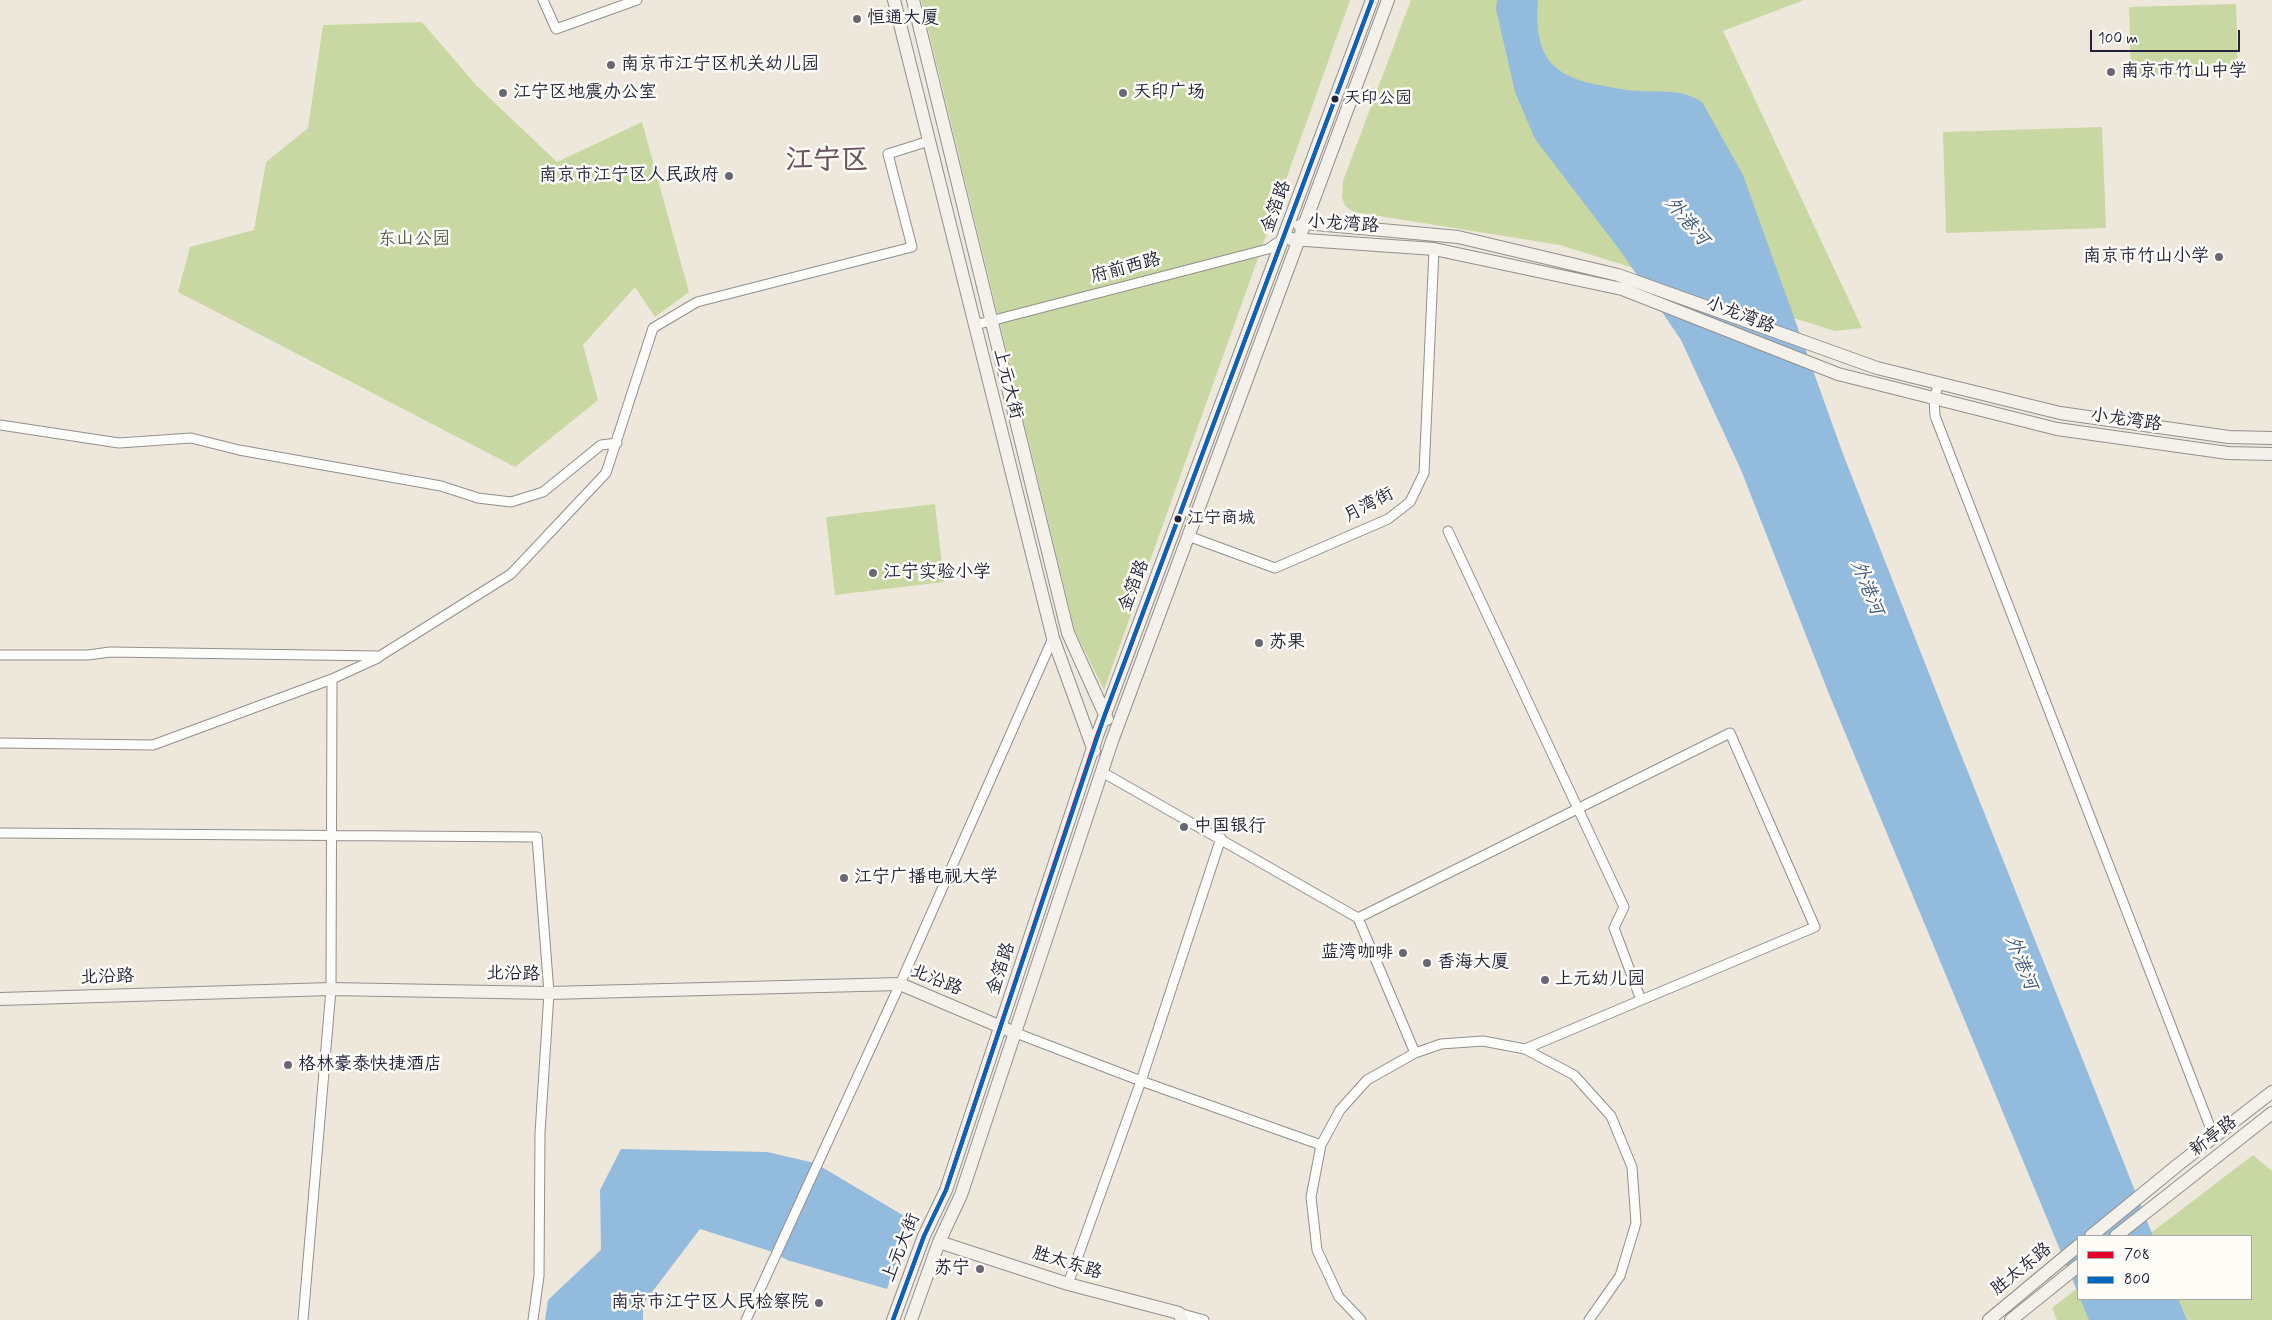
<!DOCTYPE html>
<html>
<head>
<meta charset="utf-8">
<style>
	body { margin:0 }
	#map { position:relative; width:2272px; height:1320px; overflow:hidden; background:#eee8dc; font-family:Mynerve,sans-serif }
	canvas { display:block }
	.legend { position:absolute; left:2077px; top:1235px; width:175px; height:65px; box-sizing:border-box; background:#fdfcf7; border:1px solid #a5a5ac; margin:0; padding:6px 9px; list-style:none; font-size:15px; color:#22223b }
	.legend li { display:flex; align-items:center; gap:10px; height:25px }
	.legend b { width:25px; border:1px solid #a5a5ac }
	.scale { position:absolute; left:2090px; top:30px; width:150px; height:22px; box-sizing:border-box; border:2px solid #22223b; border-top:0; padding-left:6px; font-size:15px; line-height:18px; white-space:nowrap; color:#22223b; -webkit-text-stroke:4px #fdfcf7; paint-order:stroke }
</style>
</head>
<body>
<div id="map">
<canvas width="2272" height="1320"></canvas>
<ul class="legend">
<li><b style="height:6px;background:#e4002b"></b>708</li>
<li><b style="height:6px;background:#0065bd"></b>800</li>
</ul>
<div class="scale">100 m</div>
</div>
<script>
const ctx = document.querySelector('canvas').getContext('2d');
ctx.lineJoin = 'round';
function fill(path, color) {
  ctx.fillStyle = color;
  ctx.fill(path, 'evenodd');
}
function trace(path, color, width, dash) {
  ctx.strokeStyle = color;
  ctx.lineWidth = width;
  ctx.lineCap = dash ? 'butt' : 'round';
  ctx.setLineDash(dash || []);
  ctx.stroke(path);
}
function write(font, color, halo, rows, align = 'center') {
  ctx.font = font + ' Mynerve,"LXGW WenKai TC",sans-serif';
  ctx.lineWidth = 5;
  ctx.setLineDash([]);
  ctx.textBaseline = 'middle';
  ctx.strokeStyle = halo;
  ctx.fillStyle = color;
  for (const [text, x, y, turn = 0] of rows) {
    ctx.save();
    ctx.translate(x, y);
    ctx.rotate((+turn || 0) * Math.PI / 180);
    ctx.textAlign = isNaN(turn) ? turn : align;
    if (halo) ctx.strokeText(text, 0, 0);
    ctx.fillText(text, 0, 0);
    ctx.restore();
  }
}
const green = new Path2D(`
	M921,0H1350L1104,690L1075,631Z
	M1411,0H1804L1723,31L1862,328L1835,331L1560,245L1354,212L1345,206L1342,197L1343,181Z
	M2236,4L2238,73L2131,76L2129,7Z
	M422,22L476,85L557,162L642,122L689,292L655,317L635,287L583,345L598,400L515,467L178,292L190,247L254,230L266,162L308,128L323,25Z
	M2102,127L2106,228L1946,233L1943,132Z
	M935,504L944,582L835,595L826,517Z
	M2253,1155L2272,1171V1320H2057L2052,1308L2078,1288V1299H2251V1236H2147Z`);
const water = new Path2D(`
	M1497,0H1538C1534,55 1549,77 1605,86C1616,88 1628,91 1639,91C1661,92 1683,89 1702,102L1743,175L1843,454L1950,727L2153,1236H2078V1293L1829,694L1741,470L1681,340L1622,253L1535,139L1515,92L1496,9Z
	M621,1149L767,1152L815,1163L911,1220L887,1289L787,1260L773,1252L700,1229L643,1304V1320H545L548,1300L601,1250L600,1190Z
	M2080,1299H2178L2187,1320H2089Z`);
const street = new Path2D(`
	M543,0L556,29L637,0
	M975,325L1268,249L1284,238
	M1939,383L1934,399L1935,416L2214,1137
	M0,425L119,443L191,438L239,450L441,486L478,498L511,502L543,492L601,445L617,443
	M1448,531L1624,907L1614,928L1641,1000
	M1188,536L1275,568L1388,519L1410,502L1424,473L1434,249
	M0,655H88L110,652L380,656L511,574L606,473L653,328L697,302L912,247L888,154L929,141
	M0,743L153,745L332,679L378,658
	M1102,772L1358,918L1415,1053
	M0,833L537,837L549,993L540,1133L539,1276L533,1320
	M1358,918L1730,733L1815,927L1525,1049
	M1016,1033L1141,1081L1321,1145
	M1068,1284L1141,1081L1221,838
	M1179,1313L1204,1320
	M303,1320L331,989L332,679
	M746,1320L900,984L1053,638
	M1361,1320L1339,1297L1317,1250L1311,1197L1321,1145L1340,1110L1367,1080L1415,1053L1441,1044L1483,1041L1525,1049L1574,1075L1611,1116L1632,1167L1636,1223L1620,1276L1589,1320`);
const secondary = new Path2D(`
	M894,0L1053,638L1094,751
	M913,0L1068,633L1107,719
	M1300,226L1305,223L1458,237L1618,275L1877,368L2060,413L2229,437L2272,438
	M1291,239L1434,249L1622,289L1838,374L2057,429L2228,453L2272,454
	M0,999L331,989L549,993L900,984L1008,1030
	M2091,1236L2179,1164L2272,1092
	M2116,1236L2272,1113
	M939,1242L1068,1284L1179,1313L1182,1320
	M893,1320L924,1236L946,1190L1097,736L1372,0
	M911,1320L939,1242L961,1195L1112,741L1388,0
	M1989,1320L2078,1246
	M2011,1320L2078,1266`);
const bus1 = new Path2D(`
	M893,1320L924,1236L946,1190L1097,736L1372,0`);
const bus2 = new Path2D(`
	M893,1320L924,1236L946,1190L1105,714L1372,0`);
const markers = [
	[857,19,5,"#696773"],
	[611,65,5,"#696773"],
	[2111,72,5,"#696773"],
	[503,93,5,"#696773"],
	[1123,93,5,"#696773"],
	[1335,99,4.5,"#22223b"],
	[729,176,5,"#696773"],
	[2219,257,5,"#696773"],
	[1178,519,4.5,"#22223b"],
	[873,573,5,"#696773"],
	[1259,643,5,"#696773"],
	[1184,827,5,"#696773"],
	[844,878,5,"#696773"],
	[1403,953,5,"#696773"],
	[1427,963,5,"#696773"],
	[1545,980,5,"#696773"],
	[288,1065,5,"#696773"],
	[980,1269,5,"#696773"],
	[819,1303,5,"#696773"]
];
const busNames = [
	["天印公园",1344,99],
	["江宁商城",1187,519]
];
const poiNames = [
	["恒通大厦",867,19],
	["南京市江宁区机关幼儿园",621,65],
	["南京市竹山中学",2121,72],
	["江宁区地震办公室",513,93],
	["天印广场",1133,93],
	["南京市江宁区人民政府",719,176,"right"],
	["南京市竹山小学",2209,257,"right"],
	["江宁实验小学",883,573],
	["苏果",1269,643],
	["中国银行",1194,827],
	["江宁广播电视大学",854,878],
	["蓝湾咖啡",1393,953,"right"],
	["香海大厦",1437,963],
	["上元幼儿园",1555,980],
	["格林豪泰快捷酒店",298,1065],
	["苏宁",970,1269,"right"],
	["南京市江宁区人民检察院",809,1303,"right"]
];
const streetNames = [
	["金箔路",1277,207,-70],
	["小龙湾路",1343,225,4],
	["府前西路",1126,269,-15],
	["小龙湾路",1740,316,21],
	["上元大街",1007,384,76],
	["小龙湾路",2126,421,8],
	["月湾街",1369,506,-28],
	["金箔路",1135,586,-69],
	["金箔路",1002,969,-72],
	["北沿路",513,975,1],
	["北沿路",107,978,-2],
	["北沿路",936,981,22],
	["新亭路",2214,1137,-38],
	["上元大街",902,1248,-68],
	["胜太东路",1067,1264,17],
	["胜太东路",2022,1270,-39]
];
const parkNames = [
	["东山公园",414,240]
];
const waterNames = [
	["外港河",1686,222,50],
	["外港河",1866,588,68],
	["外港河",2020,963,68]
];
const townNames = [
	["江宁区",827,162]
];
fill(green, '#c9d8a2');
fill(water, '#92bbdd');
trace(street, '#928f8d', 11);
trace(secondary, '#928f8d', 14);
trace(street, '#fcfcfa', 9);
trace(secondary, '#f4f1eb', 12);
trace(bus1, '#e4002b', 4);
trace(bus2, '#0065bd', 4);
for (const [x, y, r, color] of markers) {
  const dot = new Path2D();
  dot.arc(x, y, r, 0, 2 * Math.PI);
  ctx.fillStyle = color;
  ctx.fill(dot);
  trace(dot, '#fdfcf7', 2);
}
write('17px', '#22223b', '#fdfcf7', busNames, 'left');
write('18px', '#22223b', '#fdfcf7', poiNames, 'left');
write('18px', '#22223b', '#fdfcf7', streetNames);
write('18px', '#525d4f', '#fdfcf7', parkNames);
write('italic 19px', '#3f587c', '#fdfcf7', waterNames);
write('bold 28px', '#6a545c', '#fdfcf7', townNames);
</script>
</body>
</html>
